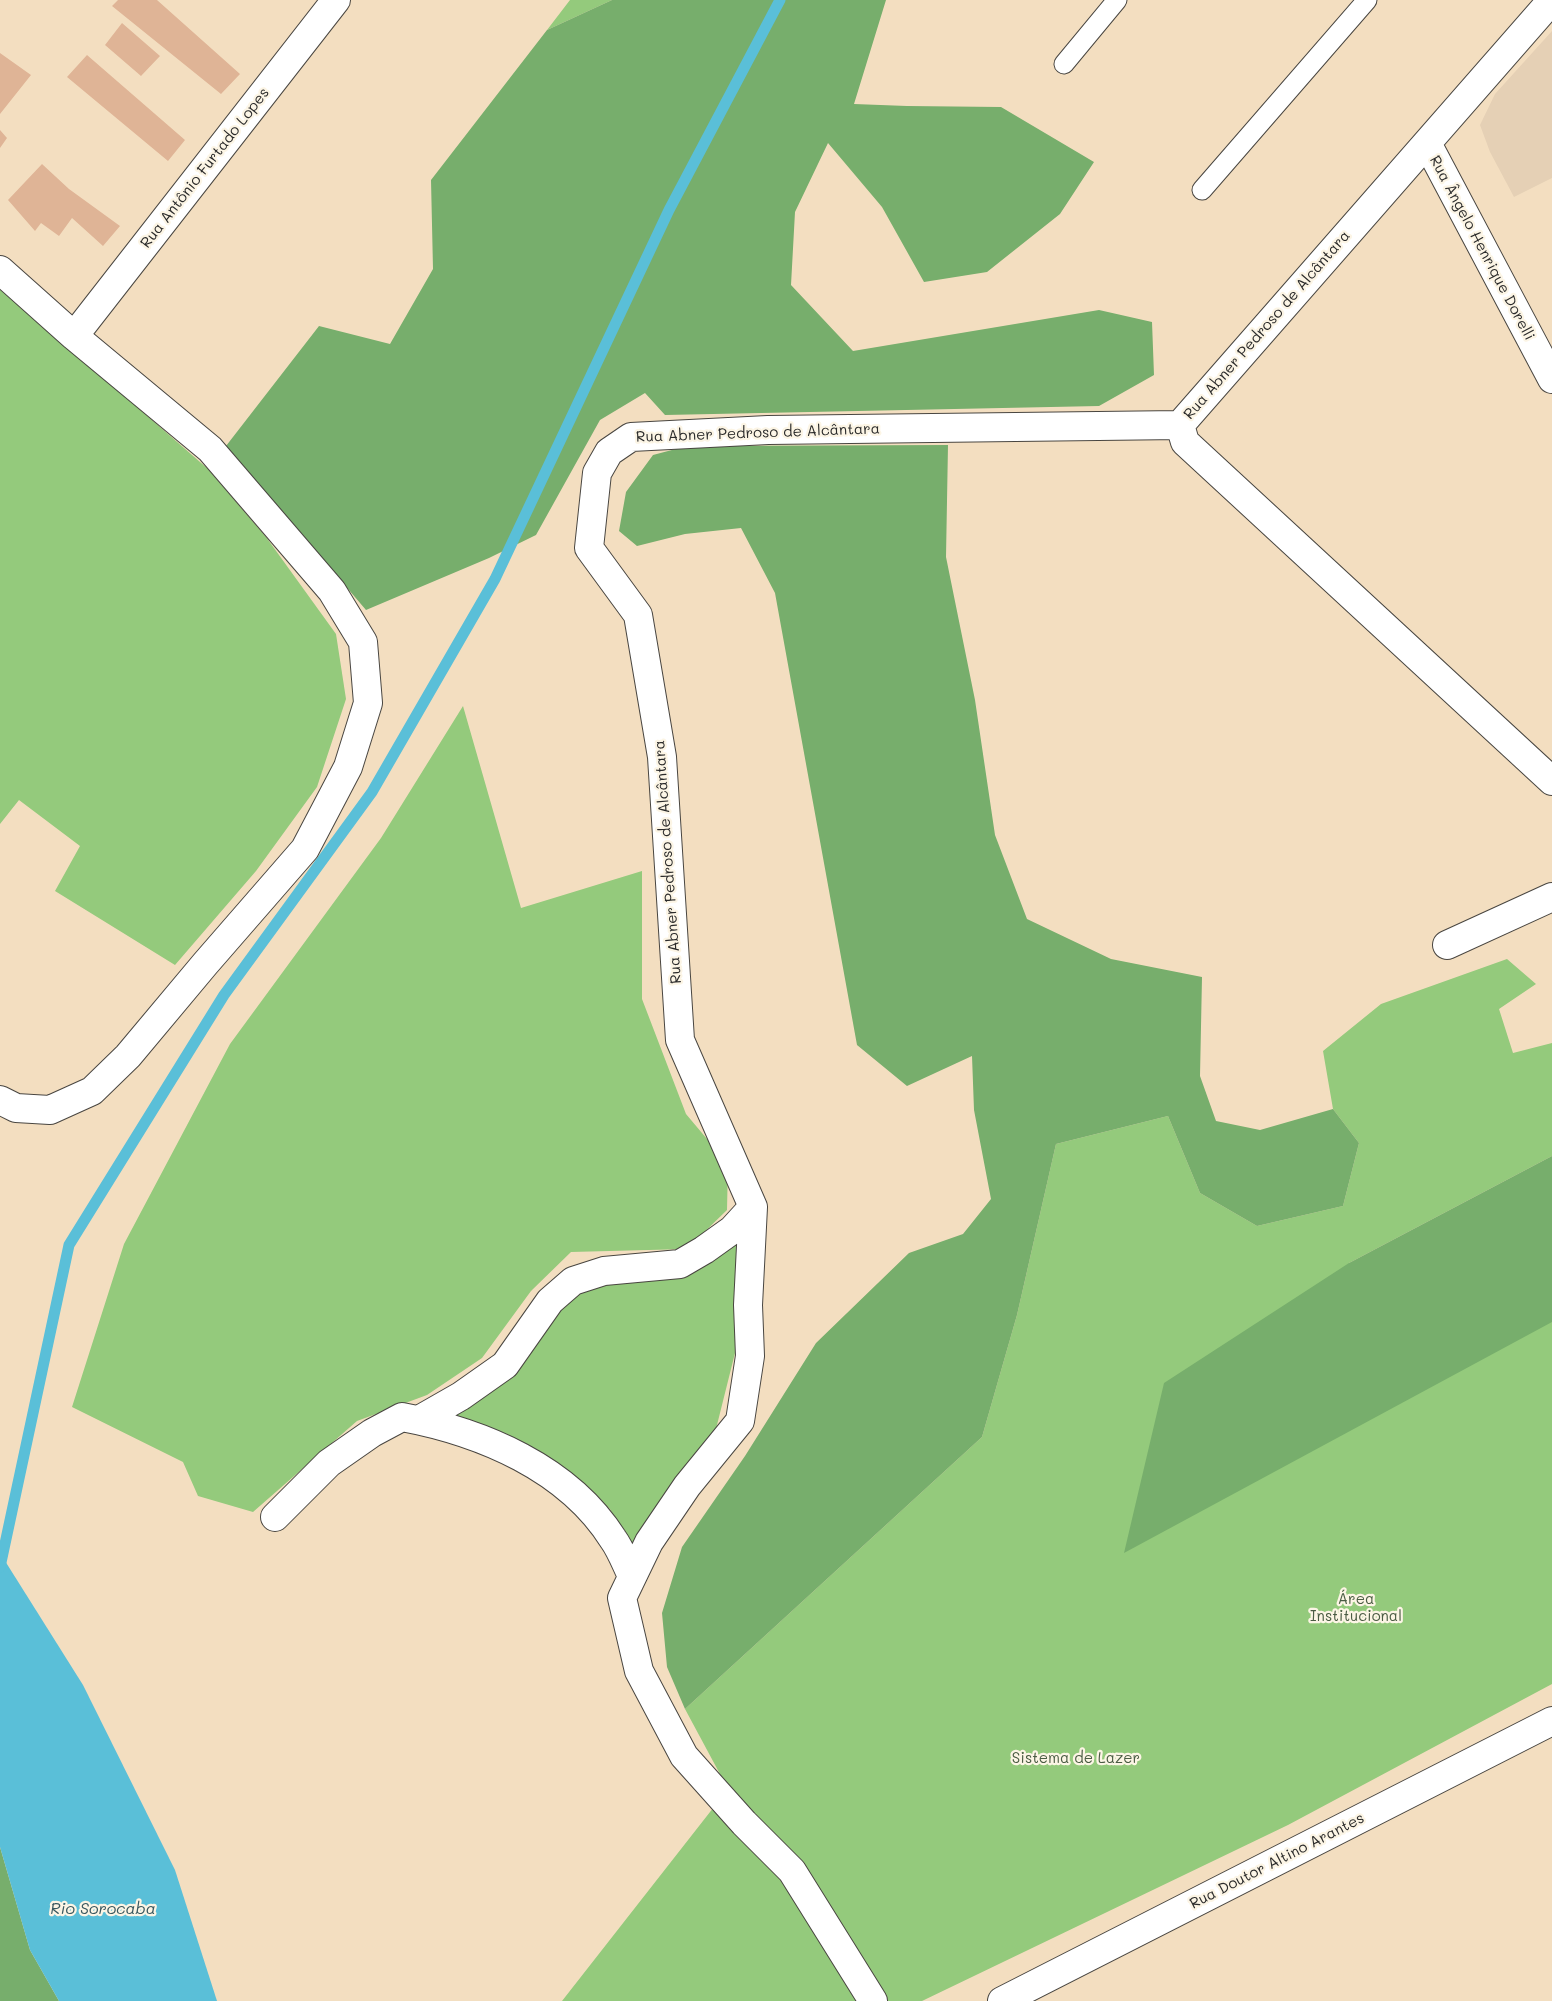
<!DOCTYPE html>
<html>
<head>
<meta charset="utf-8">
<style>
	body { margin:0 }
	canvas { display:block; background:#f3dec0 }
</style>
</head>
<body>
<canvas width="1552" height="2001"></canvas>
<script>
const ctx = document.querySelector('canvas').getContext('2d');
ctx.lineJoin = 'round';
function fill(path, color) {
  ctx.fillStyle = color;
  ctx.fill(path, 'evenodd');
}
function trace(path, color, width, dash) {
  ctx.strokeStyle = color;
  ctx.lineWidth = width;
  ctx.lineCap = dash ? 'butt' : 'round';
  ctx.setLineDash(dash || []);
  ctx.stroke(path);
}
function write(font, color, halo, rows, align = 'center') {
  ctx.font = font + ' Mali,sans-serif';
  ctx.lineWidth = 4.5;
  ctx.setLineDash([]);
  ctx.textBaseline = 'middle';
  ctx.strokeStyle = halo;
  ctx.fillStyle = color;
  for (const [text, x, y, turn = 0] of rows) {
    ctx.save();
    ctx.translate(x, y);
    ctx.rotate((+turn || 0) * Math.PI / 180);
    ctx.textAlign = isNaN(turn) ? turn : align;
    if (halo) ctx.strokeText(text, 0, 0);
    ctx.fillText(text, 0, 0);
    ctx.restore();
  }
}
const built = new Path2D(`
	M1552,31V178L1514,197L1490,152L1480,125L1495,94Z`);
const green = new Path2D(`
	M570,0H612L547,30Z
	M0,287L208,469L266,537L336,634L346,699L317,787L256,871L175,965L55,891L80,846L19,800L0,824Z
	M463,706L521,908L642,871V999L686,1114L728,1164L727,1210L687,1249L571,1252L531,1291L482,1358L427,1395L357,1421L253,1512L198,1496L183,1462L72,1407L124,1244L230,1044L381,838Z
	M1507,959L1536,984L1499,1009L1513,1053L1552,1043V1156L1349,1263L1552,1322V1684L1288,1825L922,2001H562L728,1789L685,1709L982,1437L1017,1315L1056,1144L1168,1116L1200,1193L1257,1226L1343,1206L1359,1143L1333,1109L1323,1051L1381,1004Z
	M742,1232L735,1353L716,1429L633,1551L610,1509L564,1467L507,1434L447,1414L574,1292Z`);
const forest = new Path2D(`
	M612,0H886L854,104L907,106L1001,107L1094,162L1060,214L987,272L924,282L882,207L828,143L795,212L791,285L853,351L1099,310L1152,322L1154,375L1099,406L665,415L645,393L600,420L536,535L489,558L366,610L226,446L319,326L390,344L433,269L431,180L547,30Z
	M948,445L946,557L975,700L995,835L1027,919L1111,959L1202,977L1200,1076L1216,1121L1260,1130L1333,1109L1359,1143L1343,1206L1257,1226L1200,1193L1168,1116L1056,1144L1017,1315L982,1437L685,1709L667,1667L662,1613L682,1547L745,1456L816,1343L909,1253L963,1234L991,1199L974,1110L972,1056L907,1086L857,1045L775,593L741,528L685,534L637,546L619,531L626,492L653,455L687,446Z
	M1552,1156V1322L1124,1553L1164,1383L1349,1263Z
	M0,1847L30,1950L59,2001H0Z`);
const water = new Path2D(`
	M0,1553L83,1685L175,1870L217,2001H59L30,1950L0,1847Z`);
const stream = new Path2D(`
	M0,1567L69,1245L224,995L372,792L495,579L669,210L780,0`);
const building = new Path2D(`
	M118,0H157L240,74L221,94L112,6Z
	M122,23L160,56L141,76L105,45Z
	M0,53L31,75L0,114Z
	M87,55L185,140L168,161L67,77Z
	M0,130L7,138L0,148Z
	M42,164L69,189L120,226L103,246L72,218L59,236L41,223L35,231L8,200Z`);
const lane = new Path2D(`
	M1064,64L1117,0
	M1202,190L1367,0`);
const street = new Path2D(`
	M1427,143L1552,379
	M0,270L74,336L210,449L332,591L363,642L368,703L348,767L305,849L205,964L128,1056L92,1091L50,1110L16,1108L0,1100
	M74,336L336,0
	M1180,425L1185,442L1552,781
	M1447,945L1552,897
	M419,1420L461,1396L505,1365L550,1301L573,1281L604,1271L680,1264L704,1250L732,1230L753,1207
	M275,1517L329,1463L372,1433L402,1417C482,1432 568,1468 613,1539C621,1550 626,1564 632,1576
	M873,2001L792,1871L744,1823L684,1756L639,1671L622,1598L649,1542L687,1486L740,1421L750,1356L748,1305L753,1207L680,1040L662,757L638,615L589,548L597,473L609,452L631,437L768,430L1180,425L1552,0
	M1002,2001L1552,1721`);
const streetNames = [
	["Rua Antônio Furtado Lopes",205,168,-52],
	["Rua Ângelo Henrique Dorelli",1482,248,62],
	["Rua Abner Pedroso de Alcântara",1267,325,-49],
	["Rua Abner Pedroso de Alcântara",758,433,-2],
	["Rua Abner Pedroso de Alcântara",668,862,-94],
	["Rua Doutor Altino Arantes",1277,1861,-27]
];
const parkNames = [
	["Área",1356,1599],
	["Institucional",1356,1616],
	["Sistema de Lazer",1076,1758]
];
const waterNames = [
	["Rio Sorocaba",103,1909]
];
fill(built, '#e5d0b5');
fill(green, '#94ca7c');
fill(forest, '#77ae6c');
fill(water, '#5abfd8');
trace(stream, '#5abfd8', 11);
fill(building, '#dfb496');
trace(lane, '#494641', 21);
trace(street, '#494641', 30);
trace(lane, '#fff', 19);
trace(street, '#fff', 28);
write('15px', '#2b2b2b', '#fcf5e5', streetNames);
write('15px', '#4a5b43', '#fcf5e5', parkNames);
write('italic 16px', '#39575f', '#fcf5e5', waterNames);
</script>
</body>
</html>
